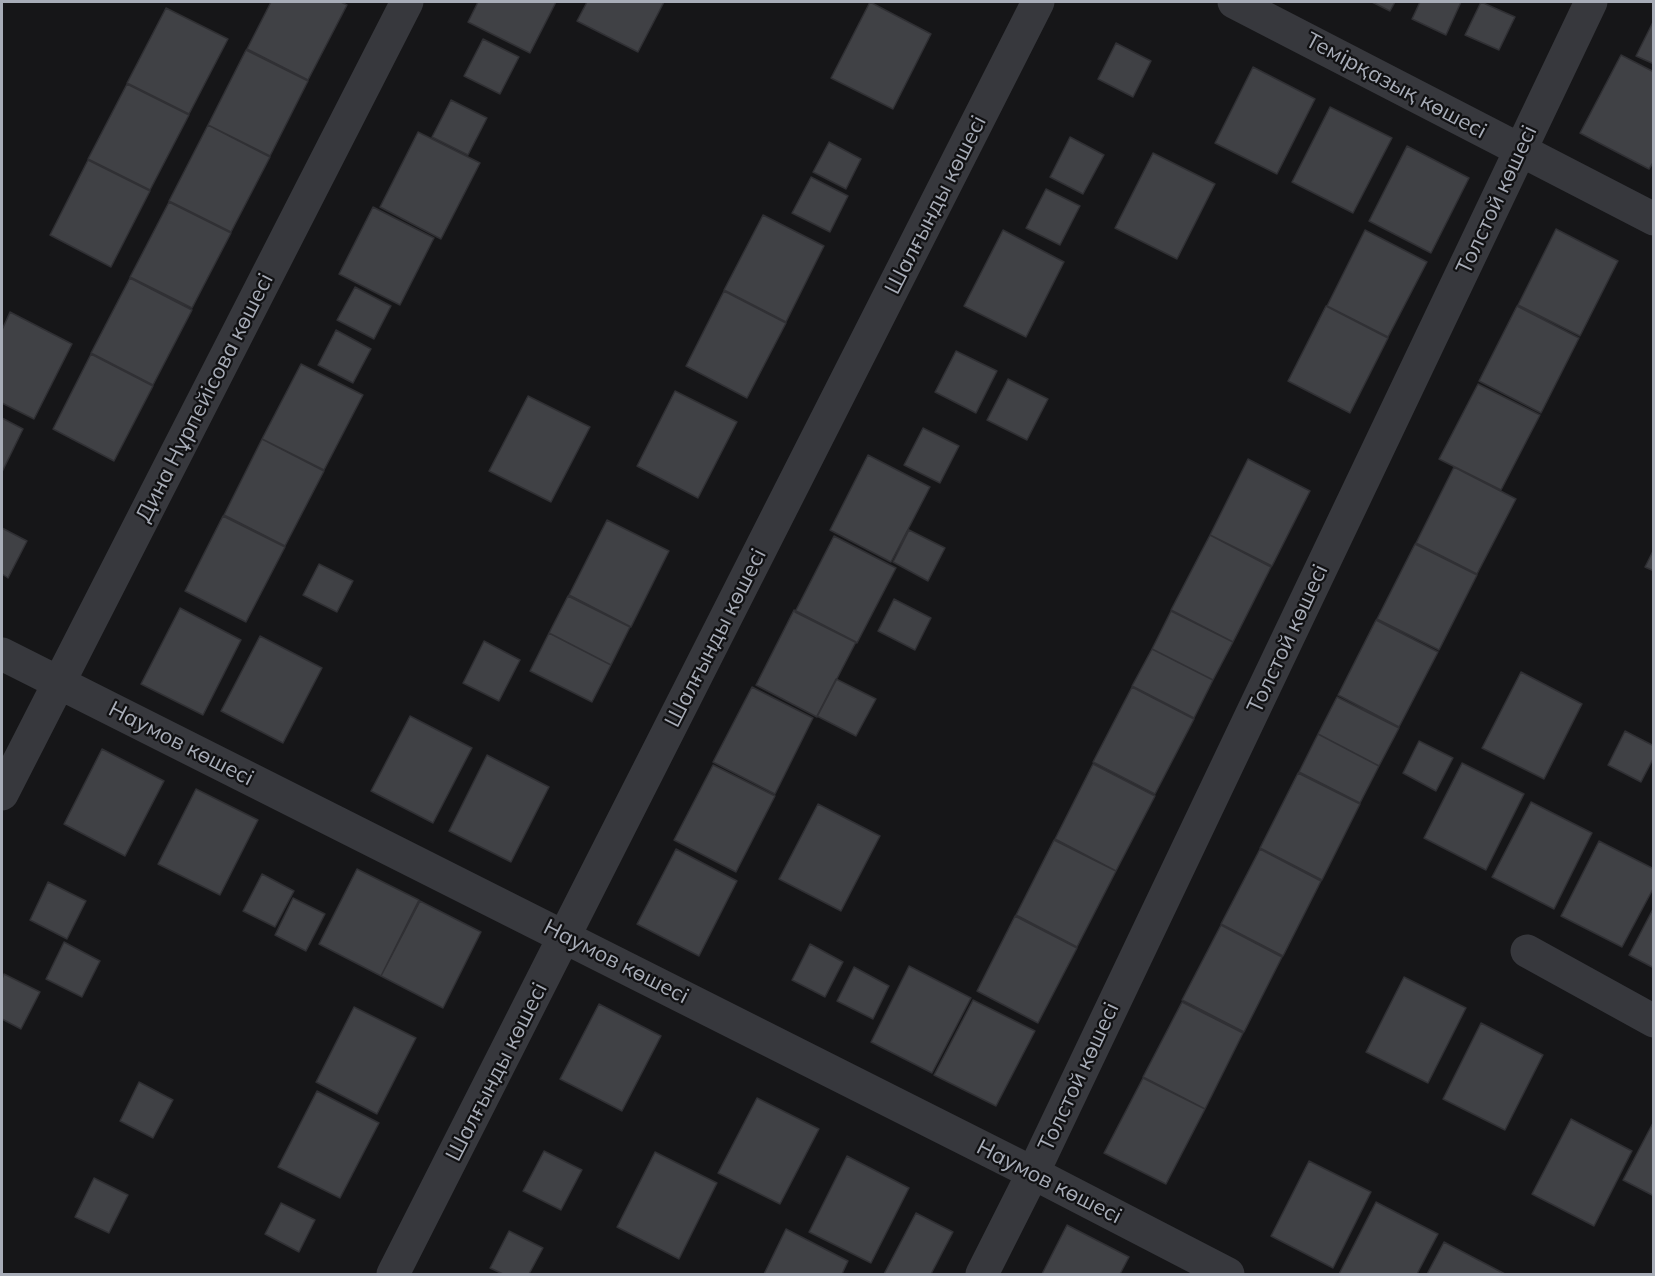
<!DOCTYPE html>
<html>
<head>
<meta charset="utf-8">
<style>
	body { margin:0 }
	#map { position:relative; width:1655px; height:1276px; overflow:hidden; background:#161618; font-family:Mulish,sans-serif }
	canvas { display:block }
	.frame { position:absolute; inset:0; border:3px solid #a8adb8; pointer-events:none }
</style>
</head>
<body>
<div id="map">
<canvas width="1655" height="1276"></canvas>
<div class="frame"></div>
</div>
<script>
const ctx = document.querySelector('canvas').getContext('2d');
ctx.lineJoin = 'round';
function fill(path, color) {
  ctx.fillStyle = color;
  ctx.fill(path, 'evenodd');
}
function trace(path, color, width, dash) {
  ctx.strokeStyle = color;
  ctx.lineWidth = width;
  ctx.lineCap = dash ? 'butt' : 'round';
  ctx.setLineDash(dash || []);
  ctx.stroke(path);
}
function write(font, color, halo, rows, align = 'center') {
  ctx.font = font + ' Mulish,sans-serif';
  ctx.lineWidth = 4.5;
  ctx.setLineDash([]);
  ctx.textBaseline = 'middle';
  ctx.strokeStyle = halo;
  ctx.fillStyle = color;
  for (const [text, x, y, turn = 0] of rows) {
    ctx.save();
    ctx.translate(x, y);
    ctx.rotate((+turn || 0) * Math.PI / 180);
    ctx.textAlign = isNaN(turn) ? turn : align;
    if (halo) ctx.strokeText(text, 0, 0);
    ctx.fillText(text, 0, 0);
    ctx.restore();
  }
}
const building = new Path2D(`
	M271,2H341L347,5L308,80L247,49Z
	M478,2H556L530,53L468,22Z
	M587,2H664L638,52L577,21Z
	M870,2L931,34L893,109L831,78Z
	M1372,2H1395L1390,11Z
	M1420,2H1461L1446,35L1412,19Z
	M1481,2L1515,17L1499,50L1465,35Z
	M166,8L228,39L189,114L127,83Z
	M1654,20V64L1636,56Z
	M483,39L519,57L500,94L464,76Z
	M1116,43L1151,61L1133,97L1098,79Z
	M246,50L308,81L270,156L208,125Z
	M1621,55L1654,72V161L1649,169L1580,133Z
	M1253,67L1315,99L1277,174L1215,143Z
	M127,84L189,115L150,190L88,159Z
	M451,100L487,118L468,155L432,137Z
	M1330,107L1392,138L1353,213L1292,182Z
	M208,125L270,157L231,232L169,201Z
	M418,132L480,163L441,239L380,207Z
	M1070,137L1104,155L1083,194L1050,177Z
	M829,142L861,159L846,189L813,172Z
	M1407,146L1469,178L1431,253L1369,221Z
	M1153,153L1215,184L1177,259L1115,228Z
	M88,160L150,191L111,267L50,235Z
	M811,177L848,196L830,232L792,213Z
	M1046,189L1080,206L1060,245L1026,228Z
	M169,202L231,233L192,308L130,277Z
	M373,207L434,238L400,305L339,274Z
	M763,215L824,246L786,322L724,290Z
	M1556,229L1618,261L1580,336L1518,305Z
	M1003,230L1064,262L1026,337L964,306Z
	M1365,230L1427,262L1388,337L1327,306Z
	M130,278L192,310L153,385L91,353Z
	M355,287L391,306L374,339L337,320Z
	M724,291L786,323L747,398L686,366Z
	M1326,306L1388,338L1350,413L1288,381Z
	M1517,306L1579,338L1541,413L1479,381Z
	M10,312L72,344L34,419L2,403V330Z
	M336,330L371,349L353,383L318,365Z
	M956,351L997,371L976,413L935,392Z
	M91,354L153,386L114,461L53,429Z
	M301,364L363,395L324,470L262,439Z
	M1008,379L1048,399L1027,440L987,420Z
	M1478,384L1540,415L1501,490L1439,459Z
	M675,391L737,422L698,498L637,466Z
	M528,396L590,427L551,502L489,471Z
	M2,418L23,429L2,472Z
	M923,428L959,446L940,483L904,465Z
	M262,439L324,471L285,546L224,515Z
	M868,455L930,487L891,562L830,530Z
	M1248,459L1310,491L1272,566L1210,535Z
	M1454,467L1516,499L1477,574L1416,543Z
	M223,516L285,547L246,622L185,591Z
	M607,520L669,551L631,627L569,595Z
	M2,528L27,541L8,578L2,574Z
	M909,530L945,548L928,581L893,562Z
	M1210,535L1271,567L1233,642L1171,610Z
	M834,536L896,568L857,643L795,612Z
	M1415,544L1477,575L1439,650L1377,619Z
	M1654,549V571L1645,567Z
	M319,564L353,581L337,612L303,595Z
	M568,596L630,627L611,665L549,633Z
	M894,599L931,618L915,650L878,631Z
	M180,608L241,640L203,715L141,684Z
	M794,610L856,642L817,717L756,685Z
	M1171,611L1233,642L1213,680L1152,649Z
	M1376,620L1438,652L1399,727L1338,695Z
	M549,633L611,665L592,702L530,671Z
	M260,636L322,668L283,743L221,711Z
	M484,641L520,660L499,701L463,683Z
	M1152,649L1213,680L1194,718L1132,686Z
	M1521,672L1582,704L1544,779L1482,748Z
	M836,679L876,699L856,736L817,716Z
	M752,687L813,718L775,794L713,762Z
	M1132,687L1194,719L1155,794L1093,762Z
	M1337,697L1399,728L1379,766L1318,734Z
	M410,716L472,748L433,823L371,791Z
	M1625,731L1654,746V757L1641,782L1608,765Z
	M1318,734L1379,766L1360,803L1299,772Z
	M1419,741L1453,758L1436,791L1403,773Z
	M102,749L164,781L125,856L64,824Z
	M487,755L549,787L511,862L449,831Z
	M1462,763L1524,794L1486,870L1424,838Z
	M1093,764L1155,796L1116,871L1055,839Z
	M713,765L775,796L736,872L674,840Z
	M1298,773L1360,804L1322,880L1260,848Z
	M196,789L258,820L220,895L158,864Z
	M1531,802L1592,833L1554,909L1492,877Z
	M818,804L880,836L841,911L779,879Z
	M1054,840L1116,871L1077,947L1016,915Z
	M1599,841L1654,869V887L1622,947L1561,916Z
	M676,849L737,881L699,956L637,924Z
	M1260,849L1321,881L1283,956L1221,924Z
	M357,869L419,900L381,976L319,944Z
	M262,874L294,891L275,927L243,911Z
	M48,882L86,901L67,939L30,920Z
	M293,898L325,914L306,951L275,935Z
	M420,901L481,932L443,1008L381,976Z
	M1654,907V968L1629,955Z
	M1015,916L1077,948L1038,1023L977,991Z
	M1221,925L1282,957L1244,1032L1182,1000Z
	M64,942L100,961L82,997L46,979Z
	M810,944L843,962L825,997L792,980Z
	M909,966L971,998L932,1073L871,1042Z
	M854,967L889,986L873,1019L837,1001Z
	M4,974L40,992L21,1029L2,1019V979Z
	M1404,977L1466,1008L1428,1083L1366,1052Z
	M973,1000L1035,1031L996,1106L934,1075Z
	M1182,1002L1243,1033L1205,1109L1143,1077Z
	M599,1004L661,1036L622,1111L560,1079Z
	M354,1007L416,1038L377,1114L316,1082Z
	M1481,1023L1543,1055L1505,1130L1443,1099Z
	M1143,1078L1205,1109L1166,1184L1104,1153Z
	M139,1082L173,1100L153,1138L120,1121Z
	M317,1091L379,1123L340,1198L278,1167Z
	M757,1098L819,1129L780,1204L718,1173Z
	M1571,1119L1632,1151L1594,1226L1532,1194Z
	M1654,1121V1196L1623,1180Z
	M544,1151L582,1170L561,1210L523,1191Z
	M655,1152L717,1183L679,1259L617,1227Z
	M847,1156L909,1188L871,1263L809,1232Z
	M1309,1161L1371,1192L1333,1268L1271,1236Z
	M94,1178L128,1195L109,1233L75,1217Z
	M1376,1202L1438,1234L1417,1274H1339Z
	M281,1203L315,1220L299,1252L265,1234Z
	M916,1213L953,1232L931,1274H884Z
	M1067,1225L1129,1257L1120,1274H1042Z
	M786,1229L848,1261L842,1274H764Z
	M509,1231L543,1248L529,1274H503L490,1268Z
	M1444,1242L1505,1274H1427Z`);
const minor = new Path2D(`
	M1234,2L1654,219
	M2,654L1033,1173L1228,1274
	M2,794L407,2
	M1527,951L1654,1021
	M393,1274L1038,2
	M982,1274L1033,1173L1591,2`);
const streetNames = [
	["Темірқазық көшесі",1396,86,28],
	["Толстой көшесі",1497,200,-65],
	["Шалғынды көшесі",936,205,-63],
	["Дина Нұрпейісова көшесі",205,398,-63],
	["Шалғынды көшесі",716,638,-63],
	["Толстой көшесі",1288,639,-65],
	["Наумов көшесі",181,744,27],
	["Наумов көшесі",616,962,27],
	["Шалғынды көшесі",497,1072,-63],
	["Толстой көшесі",1079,1077,-65],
	["Наумов көшесі",1049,1182,27]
];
fill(building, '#404145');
trace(building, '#303034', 1.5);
trace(minor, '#37383d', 33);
write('22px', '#a8adb8', '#111113', streetNames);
</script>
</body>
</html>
